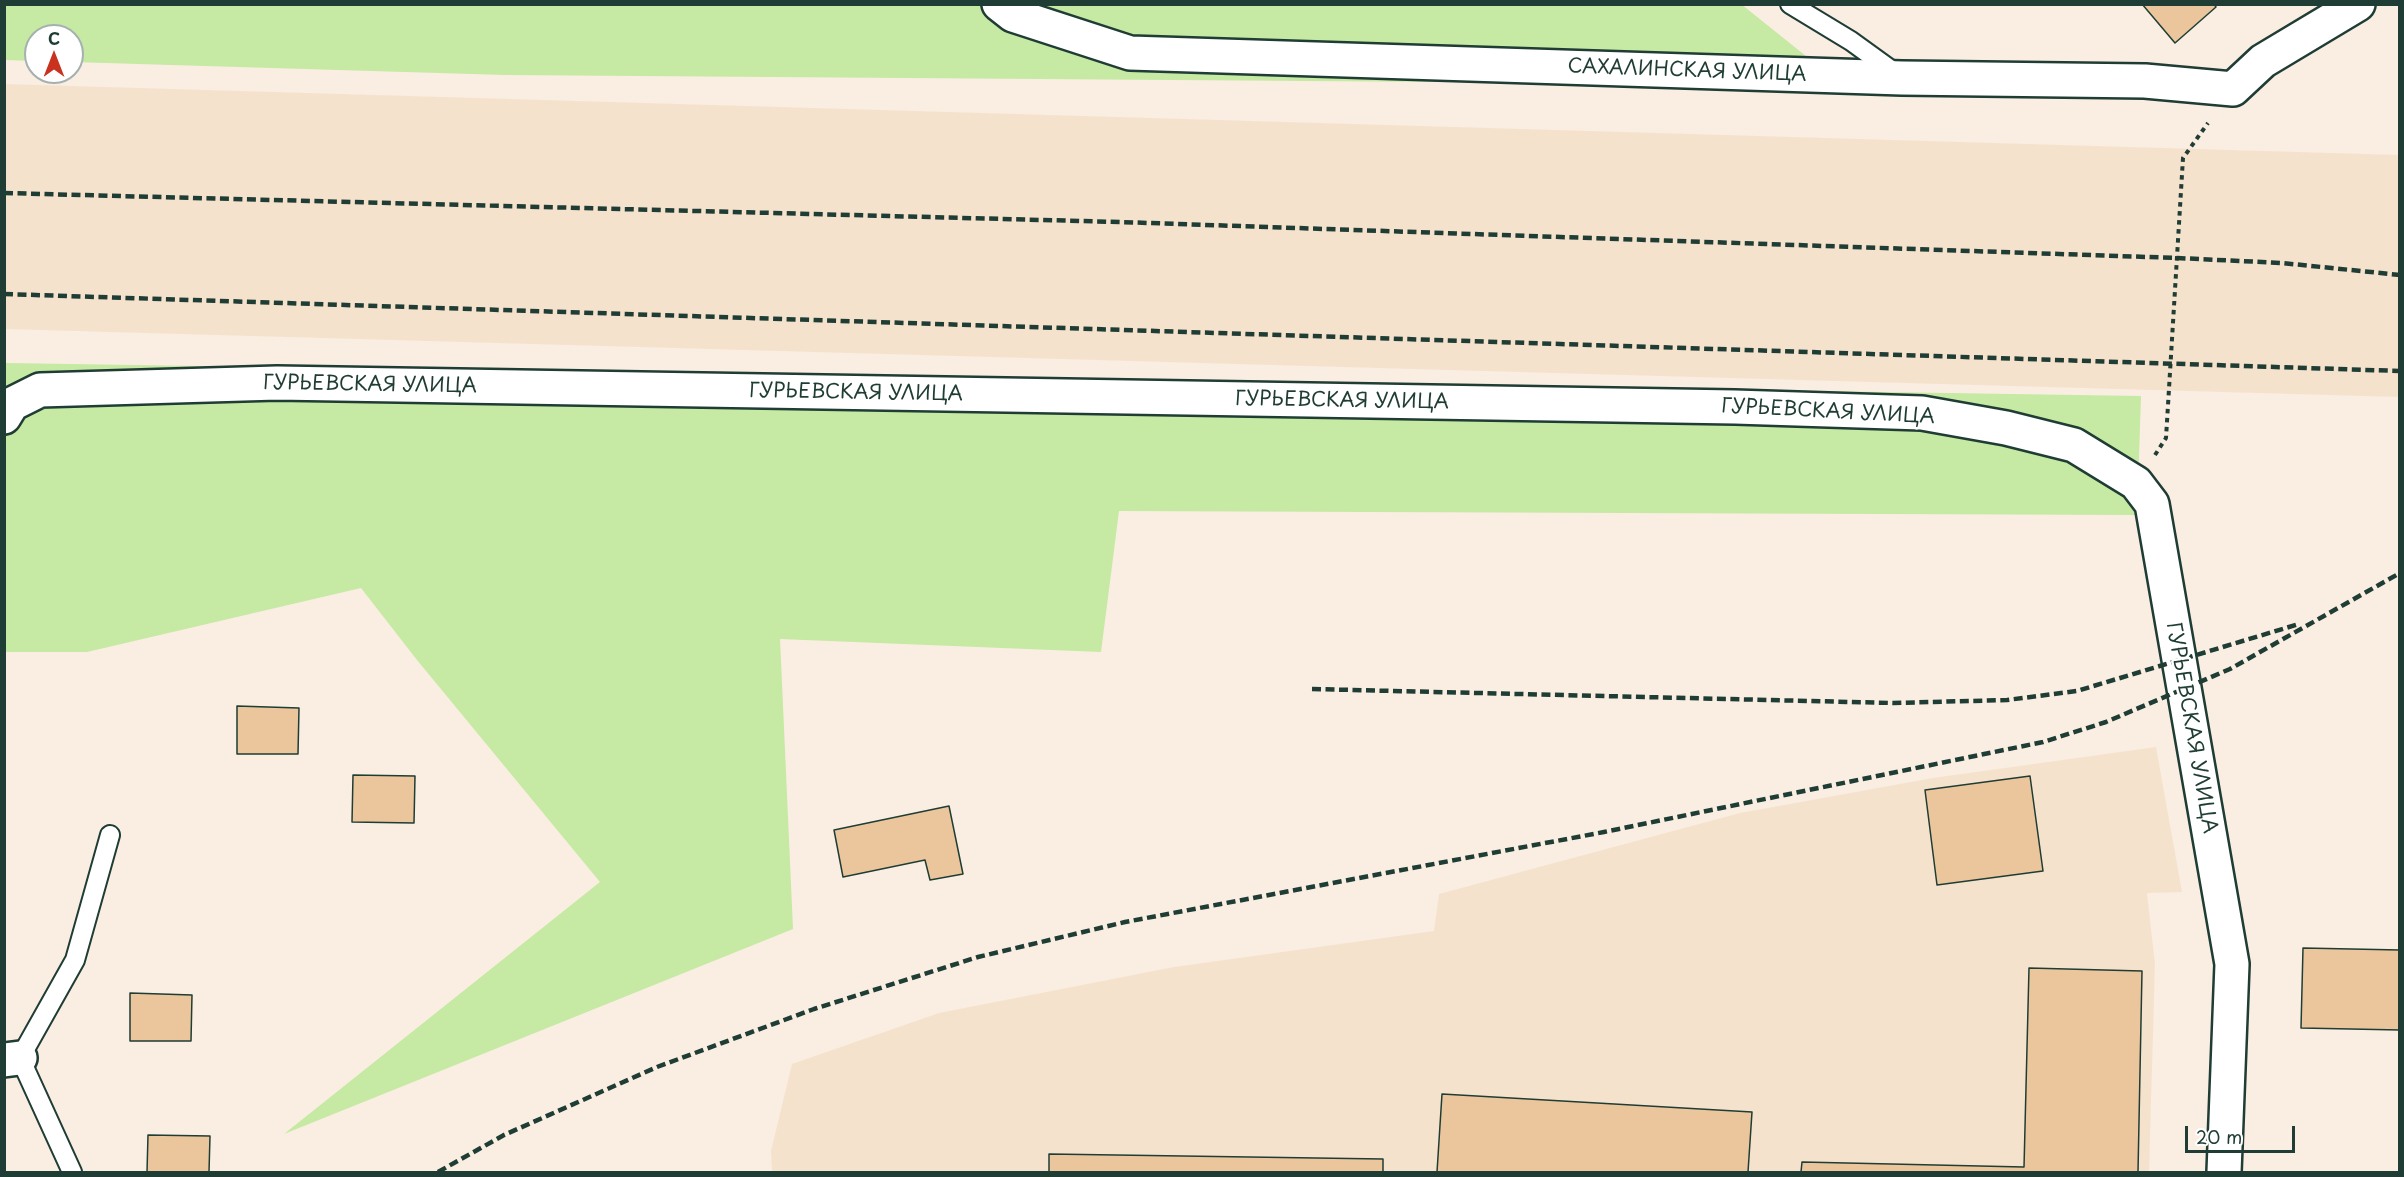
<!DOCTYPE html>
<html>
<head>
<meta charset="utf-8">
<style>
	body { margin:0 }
	#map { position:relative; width:2404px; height:1177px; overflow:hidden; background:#f9eee1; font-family:"Playpen Sans",sans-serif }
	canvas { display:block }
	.frame { position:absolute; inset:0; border:6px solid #1f3d34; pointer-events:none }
	.north { position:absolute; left:24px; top:24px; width:60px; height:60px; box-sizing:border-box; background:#fff; border:2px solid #a5b1ae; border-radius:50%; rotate:0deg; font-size:16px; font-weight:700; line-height:24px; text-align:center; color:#1f3d34 }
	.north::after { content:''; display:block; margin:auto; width:21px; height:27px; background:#c8321e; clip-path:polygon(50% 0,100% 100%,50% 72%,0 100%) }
	.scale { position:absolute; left:2185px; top:1126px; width:110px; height:27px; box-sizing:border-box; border:3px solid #1f3d34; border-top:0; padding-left:8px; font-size:18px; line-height:21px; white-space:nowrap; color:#1f3d34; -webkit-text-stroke:4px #fff; paint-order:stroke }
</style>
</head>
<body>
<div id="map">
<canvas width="2404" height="1177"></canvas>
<div class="frame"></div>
<div class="north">С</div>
<div class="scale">20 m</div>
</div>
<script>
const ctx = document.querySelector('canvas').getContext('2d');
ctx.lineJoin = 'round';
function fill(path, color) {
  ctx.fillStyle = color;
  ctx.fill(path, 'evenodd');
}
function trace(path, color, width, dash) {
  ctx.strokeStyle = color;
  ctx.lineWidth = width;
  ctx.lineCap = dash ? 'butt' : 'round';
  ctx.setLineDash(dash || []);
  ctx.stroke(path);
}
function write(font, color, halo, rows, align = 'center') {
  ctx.font = font + ' "Playpen Sans",sans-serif';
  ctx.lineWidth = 5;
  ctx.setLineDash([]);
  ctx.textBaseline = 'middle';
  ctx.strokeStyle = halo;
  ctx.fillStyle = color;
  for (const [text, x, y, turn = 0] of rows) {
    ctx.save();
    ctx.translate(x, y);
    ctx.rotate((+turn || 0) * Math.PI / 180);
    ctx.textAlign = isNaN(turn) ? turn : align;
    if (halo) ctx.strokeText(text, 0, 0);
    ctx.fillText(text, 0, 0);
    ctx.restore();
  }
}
const built = new Path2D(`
	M4,84L2399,155V397L5,329Z
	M2156,747L2182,892L2147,893L2155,964L2149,1172H772L771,1151L792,1064L939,1013L1174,967L1434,931L1439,894L1740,813L1933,778Z`);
const green = new Path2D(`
	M5,4H1741L1842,85L505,75L72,62V36H36V61L5,60Z
	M5,363L2141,396L2137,515L1119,511L1101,652L780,639L793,929L284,1134L600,882L417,660L361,588L87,652H5Z`);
const building = new Path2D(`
	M2142,4H2214L2216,7L2175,43Z
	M237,706L299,708L298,754H237Z
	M353,775L415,776L414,823L352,822Z
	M2030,776L2043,871L1937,885L1925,790Z
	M949,806L963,874L930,880L925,860L843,877L834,830Z
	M2303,948L2400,950V1030L2301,1028Z
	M2029,968L2142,971L2138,1172H1801L1802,1162L2024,1167Z
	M130,993L192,995L191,1041H130Z
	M1442,1094L1752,1112L1748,1172H1437Z
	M148,1135L210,1136L209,1172H147Z
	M1049,1154L1383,1159V1172H1049Z`);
const path = new Path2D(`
	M2155,455L2166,438L2183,158L2208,123`);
const service = new Path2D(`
	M1790,4L1851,41L1898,75
	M72,1172L20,1058L75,960L110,835`);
const minor = new Path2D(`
	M999,4L1013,15L1130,53L1902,78L2145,81L2233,89L2263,61L2358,4
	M4,417L12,404L40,390L277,383L1735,407L1922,413L2006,428L2074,445L2136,483L2152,504L2232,964L2224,1172
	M4,1060L20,1058`);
const rail = new Path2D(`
	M4,193L1120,222L2177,258L2282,263L2400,275
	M4,294L2400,371
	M1312,689L1893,703L2007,700L2077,691L2299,624
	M438,1172L504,1135L657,1067L814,1009L978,957L1125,922L1604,832L2043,742L2106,722L2230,669L2400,573`);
const streetNames = [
	["САХАЛИНСКАЯ УЛИЦА",1687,71,2],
	["ГУРЬЕВСКАЯ УЛИЦА",370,385,1],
	["ГУРЬЕВСКАЯ УЛИЦА",856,393,1],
	["ГУРЬЕВСКАЯ УЛИЦА",1342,401,1],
	["ГУРЬЕВСКАЯ УЛИЦА",1828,412,3],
	["ГУРЬЕВСКАЯ УЛИЦА",2191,728,80]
];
fill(built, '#f5e2cc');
fill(green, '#c6e9a3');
fill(building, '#ebc59c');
trace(building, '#1f3d34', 1.5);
trace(service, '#1f3d34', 22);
trace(minor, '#1f3d34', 38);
trace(path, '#1f3d34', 4, [4.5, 4.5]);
trace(service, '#fff', 18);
trace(minor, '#fff', 33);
trace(rail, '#1f3d34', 4.5, [9, 4.5]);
write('20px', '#1f3d34', '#fff', streetNames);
</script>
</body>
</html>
